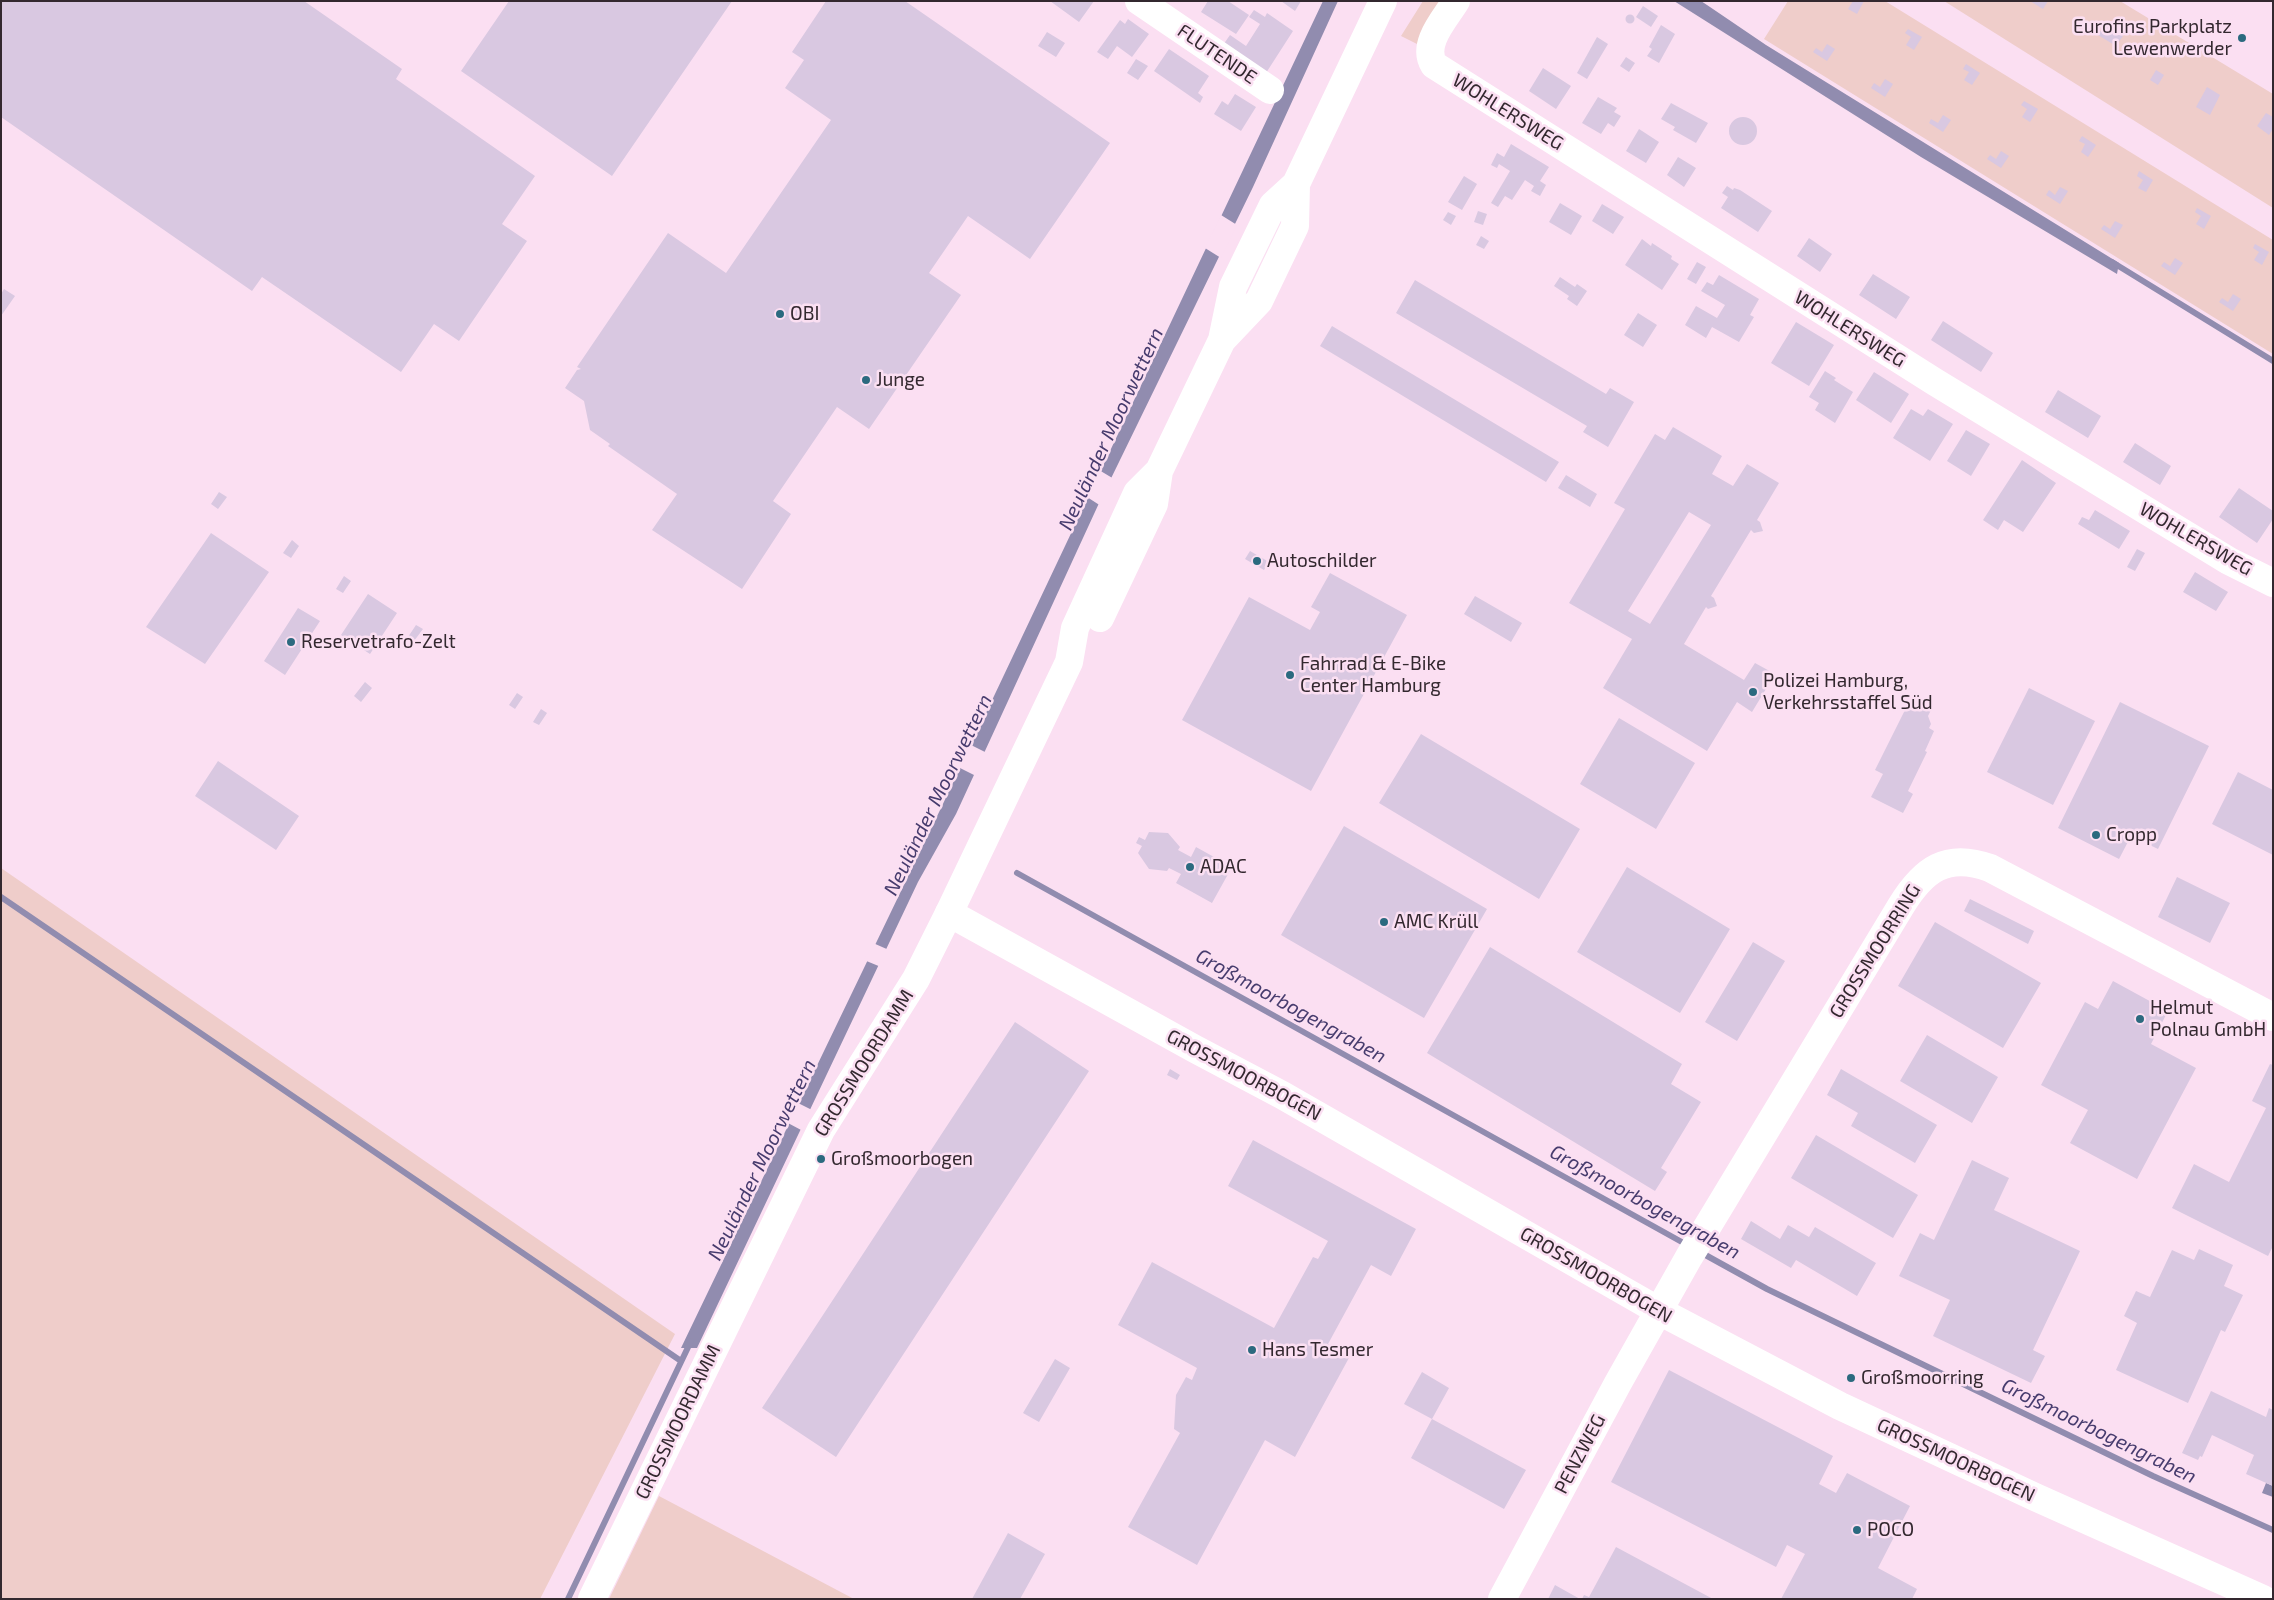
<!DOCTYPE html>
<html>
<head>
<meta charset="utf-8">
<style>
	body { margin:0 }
	#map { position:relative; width:2274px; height:1600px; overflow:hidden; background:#fbdff2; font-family:"Exo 2",sans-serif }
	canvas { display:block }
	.frame { position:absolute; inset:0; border:2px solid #33282f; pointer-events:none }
</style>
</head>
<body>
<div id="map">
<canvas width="2274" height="1600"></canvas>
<div class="frame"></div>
</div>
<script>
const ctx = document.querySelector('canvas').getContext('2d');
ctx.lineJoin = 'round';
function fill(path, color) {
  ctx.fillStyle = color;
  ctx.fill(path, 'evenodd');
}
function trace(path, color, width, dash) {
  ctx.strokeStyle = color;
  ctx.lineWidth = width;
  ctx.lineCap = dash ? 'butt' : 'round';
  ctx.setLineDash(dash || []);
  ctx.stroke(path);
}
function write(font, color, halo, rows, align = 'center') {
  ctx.font = font + ' "Exo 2",sans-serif';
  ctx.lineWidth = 5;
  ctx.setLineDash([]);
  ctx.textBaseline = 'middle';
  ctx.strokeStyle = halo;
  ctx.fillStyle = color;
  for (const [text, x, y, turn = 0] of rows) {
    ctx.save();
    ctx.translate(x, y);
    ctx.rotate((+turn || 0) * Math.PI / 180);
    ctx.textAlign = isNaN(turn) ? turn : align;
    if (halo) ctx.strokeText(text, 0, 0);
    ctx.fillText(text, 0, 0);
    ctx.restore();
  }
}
const green = new Path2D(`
	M1423,1H1446L1419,45L1401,36Z
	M1788,1H1885L2273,240V354L1764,39Z
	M1944,1H2120L2273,94V208Z
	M1,868L675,1334L540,1599H1Z
	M659,1496L854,1599H609Z`);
const water = new Path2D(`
	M1323,1H1338L1253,187L1100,501L956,814L918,882L697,1348H681L941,808Z
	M1674,1H1701L1710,7L1766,45L2119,263L2117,274L1921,157Z
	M2266,1483L2273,1486V1497L2262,1493Z`);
const pier = new Path2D(`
	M1221,215L1237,225L1221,258L1205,248Z
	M1099,470L1114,479L1101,506L1087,497Z
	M969,744L987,753L976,776L958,767Z
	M873,943L889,950L881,967L864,960Z
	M796,1102L812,1110L803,1131L786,1122Z`);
const stream = new Path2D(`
	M2112,262L2273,361
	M1017,873L1689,1246
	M1,897L681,1361
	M1700,1252L1767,1289L2153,1476L2273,1530
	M568,1599L691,1341`);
const building = new Path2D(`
	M1,1H304L402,69L396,79L535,176L502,224L527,241L459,341L434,324L401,372L262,277L252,291L1,117Z
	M509,1H732L612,176L461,71Z
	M826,1H905L1110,143L1030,259L968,216L929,273L961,295L869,429L837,407L773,501L791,514L742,589L652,530L677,494L608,446L610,444L590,430L584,401L565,388L577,370L581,369L577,367L668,233L726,273L831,120L785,88L804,60L792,52Z
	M1050,1H1094L1079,22Z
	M1208,1H1228L1249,15L1236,34L1201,12Z
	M1281,1H1301L1295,11Z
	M1853,1H1864L1857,14L1848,9Z
	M2030,1H2048L2043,9Z
	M1643,6L1658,16L1651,27L1636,17Z
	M1254,10L1265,17L1267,13L1293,31L1266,73L1223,45L1230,35L1246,46L1260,24L1249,17Z
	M1625.5 19a4.5 4.5 0 1 1 9 0a4.5 4.5 0 1 1-9 0Z
	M1128,19L1149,34L1132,57L1117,46L1108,59L1097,52L1120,20L1125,24Z
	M2105,24L2123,36L2116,46L2098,35Z
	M1661,25L1675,34L1659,63L1647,56L1652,49L1649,47Z
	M1908,29L1922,37L1914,50L1906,45L1911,37L1905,33Z
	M1047,32L1065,43L1056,57L1038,46Z
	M1597,37L1608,44L1587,79L1577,73Z
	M1827,44L1835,49L1827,61L1813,52L1816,48L1822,52Z
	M1169,49L1209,76L1198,93L1203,97L1200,103L1154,71Z
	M1626,57L1635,63L1629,72L1620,66Z
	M1136,59L1148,66L1138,80L1127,73Z
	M1966,64L1980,73L1972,85L1964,80L1969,72L1963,69Z
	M1543,68L1571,86L1556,109L1529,91Z
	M2156,70L2164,75L2158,85L2150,80Z
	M1885,79L1893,84L1885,97L1871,88L1874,83L1880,87Z
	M2207,87L2220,95L2210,115L2196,107Z
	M1235,94L1256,107L1241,131L1214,114L1222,101L1228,105Z
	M1598,97L1617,108L1614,112L1621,116L1614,127L1608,123L1601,134L1582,123Z
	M2024,101L2038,109L2030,122L2022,117L2027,109L2021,105Z
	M1671,103L1708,123L1696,143L1673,130L1675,127L1661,119Z
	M2266,113L2273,117V129L2269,135L2257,126Z
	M1943,115L1951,120L1943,132L1929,123L1931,119L1938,123Z
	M1729 131a14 14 0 1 1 28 0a14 14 0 1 1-28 0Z
	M1639,129L1659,142L1646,163L1626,151Z
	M2082,136L2096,145L2088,157L2081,152L2085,144L2079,141Z
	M1511,144L1549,167L1540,181L1546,185L1540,196L1531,191L1534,186L1525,180L1512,200L1505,196L1498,207L1491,203L1510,171L1499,164L1497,168L1491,165L1497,153L1504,157Z
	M2001,151L2009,156L2001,168L1987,159L1990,155L1996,159Z
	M1678,157L1696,168L1684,187L1667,175Z
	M2139,171L2153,180L2146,192L2138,188L2143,180L2137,176Z
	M1464,176L1477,184L1462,210L1448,202Z
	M1727,186L1733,190L1734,188L1740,190L1772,211L1758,232L1721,208L1728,197L1722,193Z
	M2060,187L2068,191L2060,204L2046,195L2049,190L2055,195Z
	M1560,203L1582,216L1571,235L1549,222Z
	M1602,204L1624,217L1613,234L1592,221Z
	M2197,208L2211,216L2204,229L2196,224L2201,216L2195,212Z
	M1478,211L1487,214L1483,225L1474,222Z
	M1448,212L1456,216L1451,225L1443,220Z
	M2115,221L2123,225L2115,238L2101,229L2104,225L2110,229Z
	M1481,236L1489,241L1484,249L1476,245Z
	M1809,238L1832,254L1820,272L1797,256Z
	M1642,239L1651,246L1652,243L1672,256L1671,259L1679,264L1662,290L1625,265Z
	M2255,244L2269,252L2262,265L2254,260L2259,252L2253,248Z
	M2175,258L2183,263L2175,275L2161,266L2164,262L2170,266Z
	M1697,262L1706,267L1696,284L1687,279Z
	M1873,274L1910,297L1896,319L1859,295Z
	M1719,275L1759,299L1750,315L1754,317L1739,342L1712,327L1706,338L1685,325L1696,306L1717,318L1725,305L1701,291L1707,282L1713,285Z
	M1560,277L1575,287L1577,284L1587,291L1577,306L1567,299L1569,296L1554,286Z
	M1415,280L1606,394L1610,388L1634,402L1608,447L1583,432L1587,426L1396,313Z
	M4,289L15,296L1,316V294Z
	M2233,294L2241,299L2233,311L2219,302L2222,298L2228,302Z
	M1638,313L1657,325L1643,347L1624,335Z
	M1943,321L1993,353L1981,372L1931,340Z
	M1796,322L1834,345L1809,386L1771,363Z
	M1332,326L1559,462L1546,482L1320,346Z
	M1825,371L1836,378L1834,380L1853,392L1835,423L1815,410L1819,403L1809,397Z
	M1874,372L1909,394L1891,423L1856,400Z
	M2058,390L2101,416L2088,438L2045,412Z
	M1911,409L1923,416L1928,409L1953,424L1930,461L1893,438Z
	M1673,427L1722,456L1712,474L1733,486L1747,464L1779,483L1757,520L1760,522L1763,531L1754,533L1751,530L1711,596L1714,598L1717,606L1708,609L1706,607L1684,644L1744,680L1755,663L1775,674L1752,712L1737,702L1707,751L1603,688L1632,639L1569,603L1625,509L1614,503L1655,434L1665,440ZM1689,512L1711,525L1650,624L1628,611Z
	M1966,430L1990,444L1971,476L1947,461Z
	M2135,443L2171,466L2160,485L2123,462Z
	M2022,460L2056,483L2023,532L2004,520L1998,530L1983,520Z
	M1566,475L1597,494L1590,507L1558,488Z
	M2239,488L2273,511V519L2257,543L2219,517Z
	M219,492L227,497L218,509L211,504Z
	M2095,510L2130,531L2119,549L2078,524L2082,517L2089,520Z
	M211,533L269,572L205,664L146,627Z
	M292,540L299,546L291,558L283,553Z
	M2137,549L2145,553L2135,571L2127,567Z
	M1250,551L1269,562L1264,570L1245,559Z
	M2195,572L2228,592L2216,611L2183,592Z
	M1330,573L1407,615L1311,791L1182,720L1249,597L1310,630L1320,612L1311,607Z
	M344,576L351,581L343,593L336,589Z
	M368,594L397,613L370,654L341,635Z
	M1475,596L1522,623L1511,642L1464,614Z
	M298,608L320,621L285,675L264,661Z
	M416,625L423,629L414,641L408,637Z
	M365,682L372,688L361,702L354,696Z
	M2029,688L2095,721L2053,805L1987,772Z
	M517,693L523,697L515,709L509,705Z
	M1911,698L1932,708L1928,716L1931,724L1929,728L1934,731L1925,751L1927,752L1908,791L1913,794L1903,813L1871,797L1883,774L1875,770Z
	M2120,702L2209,746L2158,849L2131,836L2119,859L2058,828Z
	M541,709L547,713L539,725L533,722Z
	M1619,718L1695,763L1656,829L1580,784Z
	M1421,734L1580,829L1539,899L1379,803Z
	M218,761L299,816L276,850L195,796Z
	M2238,772L2273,790V855L2212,824Z
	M1344,826L1487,909L1424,1018L1281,935Z
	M1149,832L1168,833L1180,847L1178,850L1191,857L1196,847L1232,867L1212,903L1176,883L1181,874L1169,868L1167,871L1149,869L1138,853L1142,846L1136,843L1139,837L1145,840Z
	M1627,867L1730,929L1680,1013L1577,952Z
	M2177,877L2230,903L2210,943L2158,917Z
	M1970,899L2034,931L2028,944L1964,911Z
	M1935,922L2041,983L2003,1048L1898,986Z
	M1753,942L1785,961L1737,1041L1705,1022Z
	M1490,947L1682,1064L1671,1084L1701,1102L1661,1168L1667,1172L1655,1191L1427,1053Z
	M2113,981L2168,1011L2151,1044L2196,1068L2137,1179L2070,1143L2088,1110L2041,1085L2085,1002L2098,1009Z
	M1015,1022L1089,1071L836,1457L762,1408Z
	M1927,1035L1998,1077L1972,1123L1900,1081Z
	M2270,1064L2273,1065V1246L2268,1256L2172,1208L2194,1164L2229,1182L2266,1108L2252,1101Z
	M1170,1069L1180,1075L1177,1080L1167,1075Z
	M1841,1069L1937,1125L1915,1163L1851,1126L1858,1113L1827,1095Z
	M1816,1135L1918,1195L1893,1238L1791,1178Z
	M1253,1140L1416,1229L1391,1276L1371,1265L1328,1344L1350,1356L1295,1457L1265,1440L1197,1565L1128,1527L1180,1433L1174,1429L1176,1395L1186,1377L1192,1380L1197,1368L1118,1325L1152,1262L1274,1328L1313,1257L1318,1259L1328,1241L1228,1186Z
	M1972,1160L2009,1178L1994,1210L2080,1251L2033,1350L2045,1356L2031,1383L1933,1336L1950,1300L1899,1276L1920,1233L1934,1240Z
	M1751,1221L1780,1239L1788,1225L1809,1237L1815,1227L1876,1263L1857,1296L1796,1260L1791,1268L1741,1239Z
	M2199,1249L2233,1265L2224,1286L2243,1295L2225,1332L2221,1330L2188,1403L2116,1370L2137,1323L2124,1316L2136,1291L2150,1297L2172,1250L2194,1260Z
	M1055,1359L1070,1368L1039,1422L1023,1413Z
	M1669,1370L1833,1456L1819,1484L1836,1493L1847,1473L1910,1506L1878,1568L1917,1589L1912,1599H1781L1805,1554L1787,1545L1776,1567L1611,1482Z
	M1422,1372L1449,1388L1432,1419L1526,1470L1504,1509L1411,1458L1432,1419L1404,1404Z
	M2211,1391L2266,1417L2269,1408L2273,1410V1486L2246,1474L2254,1455L2212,1435L2202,1457L2200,1456L2198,1460L2182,1453Z
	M1008,1533L1045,1554L1020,1599H972Z
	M1616,1547L1713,1599H1582L1584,1595L1589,1597Z
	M1555,1585L1580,1599H1548Z`);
const minor = new Path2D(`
	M1139,1L1270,90
	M1456,1C1445,19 1421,44 1434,65L1935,382L2229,561L2273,583
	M592,1599L821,1130L916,979L949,913
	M1502,1599L1618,1383L1689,1257L1901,906C1923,870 1946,852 1990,868L2273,1017`);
const major = new Path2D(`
	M1222,340L1259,301L1295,226L1296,184
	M1159,471L1137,493L1075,628L1069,662L949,913L1195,1049L1282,1095L1659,1311L1840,1406L2035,1497L2263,1599
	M1100,618L1154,504L1159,471L1222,340L1233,287L1273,205L1296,184L1383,1`);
const markers = [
	[2242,38,5,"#2b6a7f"],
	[780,314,5,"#2b6a7f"],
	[866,380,5,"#2b6a7f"],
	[1257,561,5,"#2b6a7f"],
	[291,642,5,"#2b6a7f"],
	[1290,675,5,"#2b6a7f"],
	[1753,692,5,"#2b6a7f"],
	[2096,835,5,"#2b6a7f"],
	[1190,867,5,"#2b6a7f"],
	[1384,922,5,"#2b6a7f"],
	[2140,1019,5,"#2b6a7f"],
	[821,1159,5,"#2b6a7f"],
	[1252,1350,5,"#2b6a7f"],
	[1851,1378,5,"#2b6a7f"],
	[1857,1530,5,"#2b6a7f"]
];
const poiNames = [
	["Eurofins Parkplatz",2232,27,"right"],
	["Lewenwerder",2232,49,"right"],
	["OBI",790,314],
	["Junge",876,380],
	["Autoschilder",1267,561],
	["Reservetrafo-Zelt",301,642],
	["Fahrrad & E-Bike",1300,664],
	["Center Hamburg",1300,686],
	["Polizei Hamburg,",1763,681],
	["Verkehrsstaffel Süd",1763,703],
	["Cropp",2106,835],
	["ADAC",1200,867],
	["AMC Krüll",1394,922],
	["Helmut",2150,1008],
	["Polnau GmbH",2150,1030],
	["Großmoorbogen",831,1159],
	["Hans Tesmer",1262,1350],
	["Großmoorring",1861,1378],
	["POCO",1867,1530]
];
const streetNames = [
	["FLUTENDE",1217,54,34],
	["WOHLERSWEG",1508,112,32],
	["WOHLERSWEG",1850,329,32],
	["WOHLERSWEG",2196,539,30],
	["GROSSMOORRING",1875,951,-58],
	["GROSSMOORDAMM",864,1063,-58],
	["GROSSMOORBOGEN",1244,1075,28],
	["GROSSMOORBOGEN",1596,1275,30],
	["GROSSMOORDAMM",678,1422,-64],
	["PENZWEG",1580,1454,-62],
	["GROSSMOORBOGEN",1956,1460,25]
];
const waterNames = [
	["Neuländer Moorwettern",1111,429,-65],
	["Neuländer Moorwettern",938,795,-64],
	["Großmoorbogengraben",1291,1006,29],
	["Neuländer Moorwettern",762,1160,-64],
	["Großmoorbogengraben",1645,1202,29],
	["Großmoorbogengraben",2099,1431,26]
];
fill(green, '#efcdca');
fill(water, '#918caf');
fill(pier, '#fbdff2');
trace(stream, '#918caf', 6);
fill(building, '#d9c8e1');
trace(minor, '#fff', 28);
trace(major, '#fff', 28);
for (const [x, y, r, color] of markers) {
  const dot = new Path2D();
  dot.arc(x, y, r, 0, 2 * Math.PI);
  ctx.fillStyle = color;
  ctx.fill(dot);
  trace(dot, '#fbdff2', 2);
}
write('19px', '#33282f', '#fbdff2', poiNames, 'left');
write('19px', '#33282f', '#fbdff2', streetNames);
write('italic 20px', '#473c6e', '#fbdff2', waterNames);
</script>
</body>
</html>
